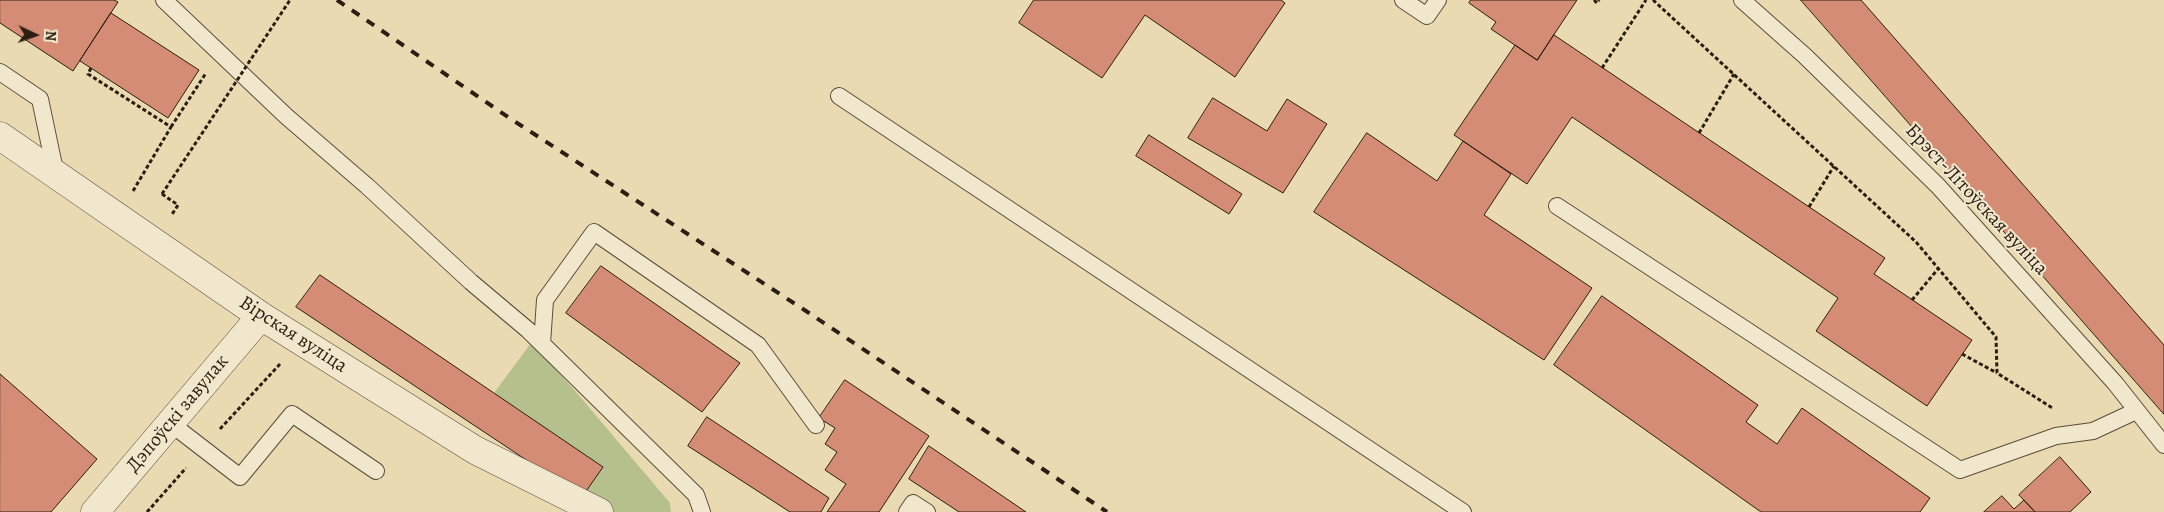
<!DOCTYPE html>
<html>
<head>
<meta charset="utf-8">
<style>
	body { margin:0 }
	#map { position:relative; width:2164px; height:512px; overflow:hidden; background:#eadab2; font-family:Alegreya,serif }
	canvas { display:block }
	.north { position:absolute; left:10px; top:10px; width:50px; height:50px; -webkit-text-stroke:4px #f1e7cd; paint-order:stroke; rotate:93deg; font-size:14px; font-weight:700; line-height:20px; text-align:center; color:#2b1e12 }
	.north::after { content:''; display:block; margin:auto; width:18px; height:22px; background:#2b1e12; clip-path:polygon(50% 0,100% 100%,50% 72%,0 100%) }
</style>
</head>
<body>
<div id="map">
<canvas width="2164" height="512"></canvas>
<div class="north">N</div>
</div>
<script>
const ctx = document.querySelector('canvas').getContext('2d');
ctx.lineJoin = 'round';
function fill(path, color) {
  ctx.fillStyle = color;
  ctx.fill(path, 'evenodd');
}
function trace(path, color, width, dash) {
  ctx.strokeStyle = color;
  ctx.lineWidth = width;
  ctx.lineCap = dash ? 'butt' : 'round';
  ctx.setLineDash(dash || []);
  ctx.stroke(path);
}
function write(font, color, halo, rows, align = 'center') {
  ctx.font = font + ' Alegreya,serif';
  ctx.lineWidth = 4;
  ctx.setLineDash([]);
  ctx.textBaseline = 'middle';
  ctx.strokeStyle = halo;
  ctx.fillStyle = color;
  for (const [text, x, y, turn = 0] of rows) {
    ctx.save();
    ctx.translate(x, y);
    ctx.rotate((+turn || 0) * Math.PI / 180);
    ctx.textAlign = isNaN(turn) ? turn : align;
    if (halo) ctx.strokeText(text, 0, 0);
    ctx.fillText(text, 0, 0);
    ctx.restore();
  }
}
const green = new Path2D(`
	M531,343L576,392L670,503L671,512H607L582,497L602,467L494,393Z`);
const building = new Path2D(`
	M0,0H114L118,2L73,71L0,23Z
	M1034,0H1281L1285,3L1235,77L1145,15L1102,78L1019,23Z
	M1471,0H1577L1537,60L1491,29L1496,22L1469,3Z
	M1801,0H1861L2164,345V414Z
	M111,13L199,70L168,118L80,61Z
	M1554,35L1885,258L1874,274L1972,340L1927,406L1816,331L1838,298L1572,117L1527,184L1454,135L1515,45L1537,60Z
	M1213,98L1267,131L1287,99L1327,124L1283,193L1188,138Z
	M1367,133L1437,181L1463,141L1511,174L1484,215L1592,288L1544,360L1314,212Z
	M1149,135L1242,194L1229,214L1136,156Z
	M601,266L740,363L702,412L566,313Z
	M320,275L603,467L582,497L296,307Z
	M1602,296L1758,405L1746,422L1777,444L1802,408L1930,498L1920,512H1761L1554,365Z
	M0,374L97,459L51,512H0Z
	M845,380L929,436L879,512H827L846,484L825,470L837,452L825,444L835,428L819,418Z
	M707,417L829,498L821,512H790L688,446Z
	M929,446L1026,512H959L909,479Z
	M2060,457L2091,492L2070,512H2035L2019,495Z
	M2002,496L2014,509L2024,500L2035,512H1984Z`);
const path = new Path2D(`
	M1594,0L1597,3L1599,0
	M1653,0L1916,242L1996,337L1997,373L2054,409
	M91,68L88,74L171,127L133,191
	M1602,68L1646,0
	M171,127L206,73
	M1699,133L1734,74
	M162,194L178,205L171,216
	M1809,207L1834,166
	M1912,300L1938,269
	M1962,354L1997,373
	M220,429L280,364
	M147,512L186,468`);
const lane = new Path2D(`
	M164,0L286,116L367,186L471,282L528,330L696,495L702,512
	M1403,0L1427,16L1438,0
	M1742,0L1805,56L1938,186L2115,383L2164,445
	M0,72L40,99L56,175
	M839,96L1463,512
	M1557,206L1960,470L2056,436L2093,431L2136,411
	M542,344L545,300L594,232L758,345L816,425
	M170,423L240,477L292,414L376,471
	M907,512L913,503L927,512`);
const street = new Path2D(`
	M0,136L261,316L475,450L599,512
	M95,512L261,316`);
const rail = new Path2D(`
	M337,0L508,117L806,311L1107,512`);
const pathBridge = new Path2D(`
	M162,194L290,0`);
const streetNames = [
	["Брэст-Літоўская вуліца",1976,200,47],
	["Вірская вуліца",293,335,33],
	["Дэпоўскі завулак",178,414,-50]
];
fill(green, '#b5c08d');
fill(building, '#d58c75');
trace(building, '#2b1e12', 1);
trace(lane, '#5b4d3a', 18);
trace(street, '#5b4d3a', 29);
trace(path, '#2b1e12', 3, [4, 2.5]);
trace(lane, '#f1e7cd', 16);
trace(street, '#f1e7cd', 28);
trace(rail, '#2b1e12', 4, [9, 9]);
trace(pathBridge, '#2b1e12', 3, [4, 2.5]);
write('20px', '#2b1e12', '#f1e7cd', streetNames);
</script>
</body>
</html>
